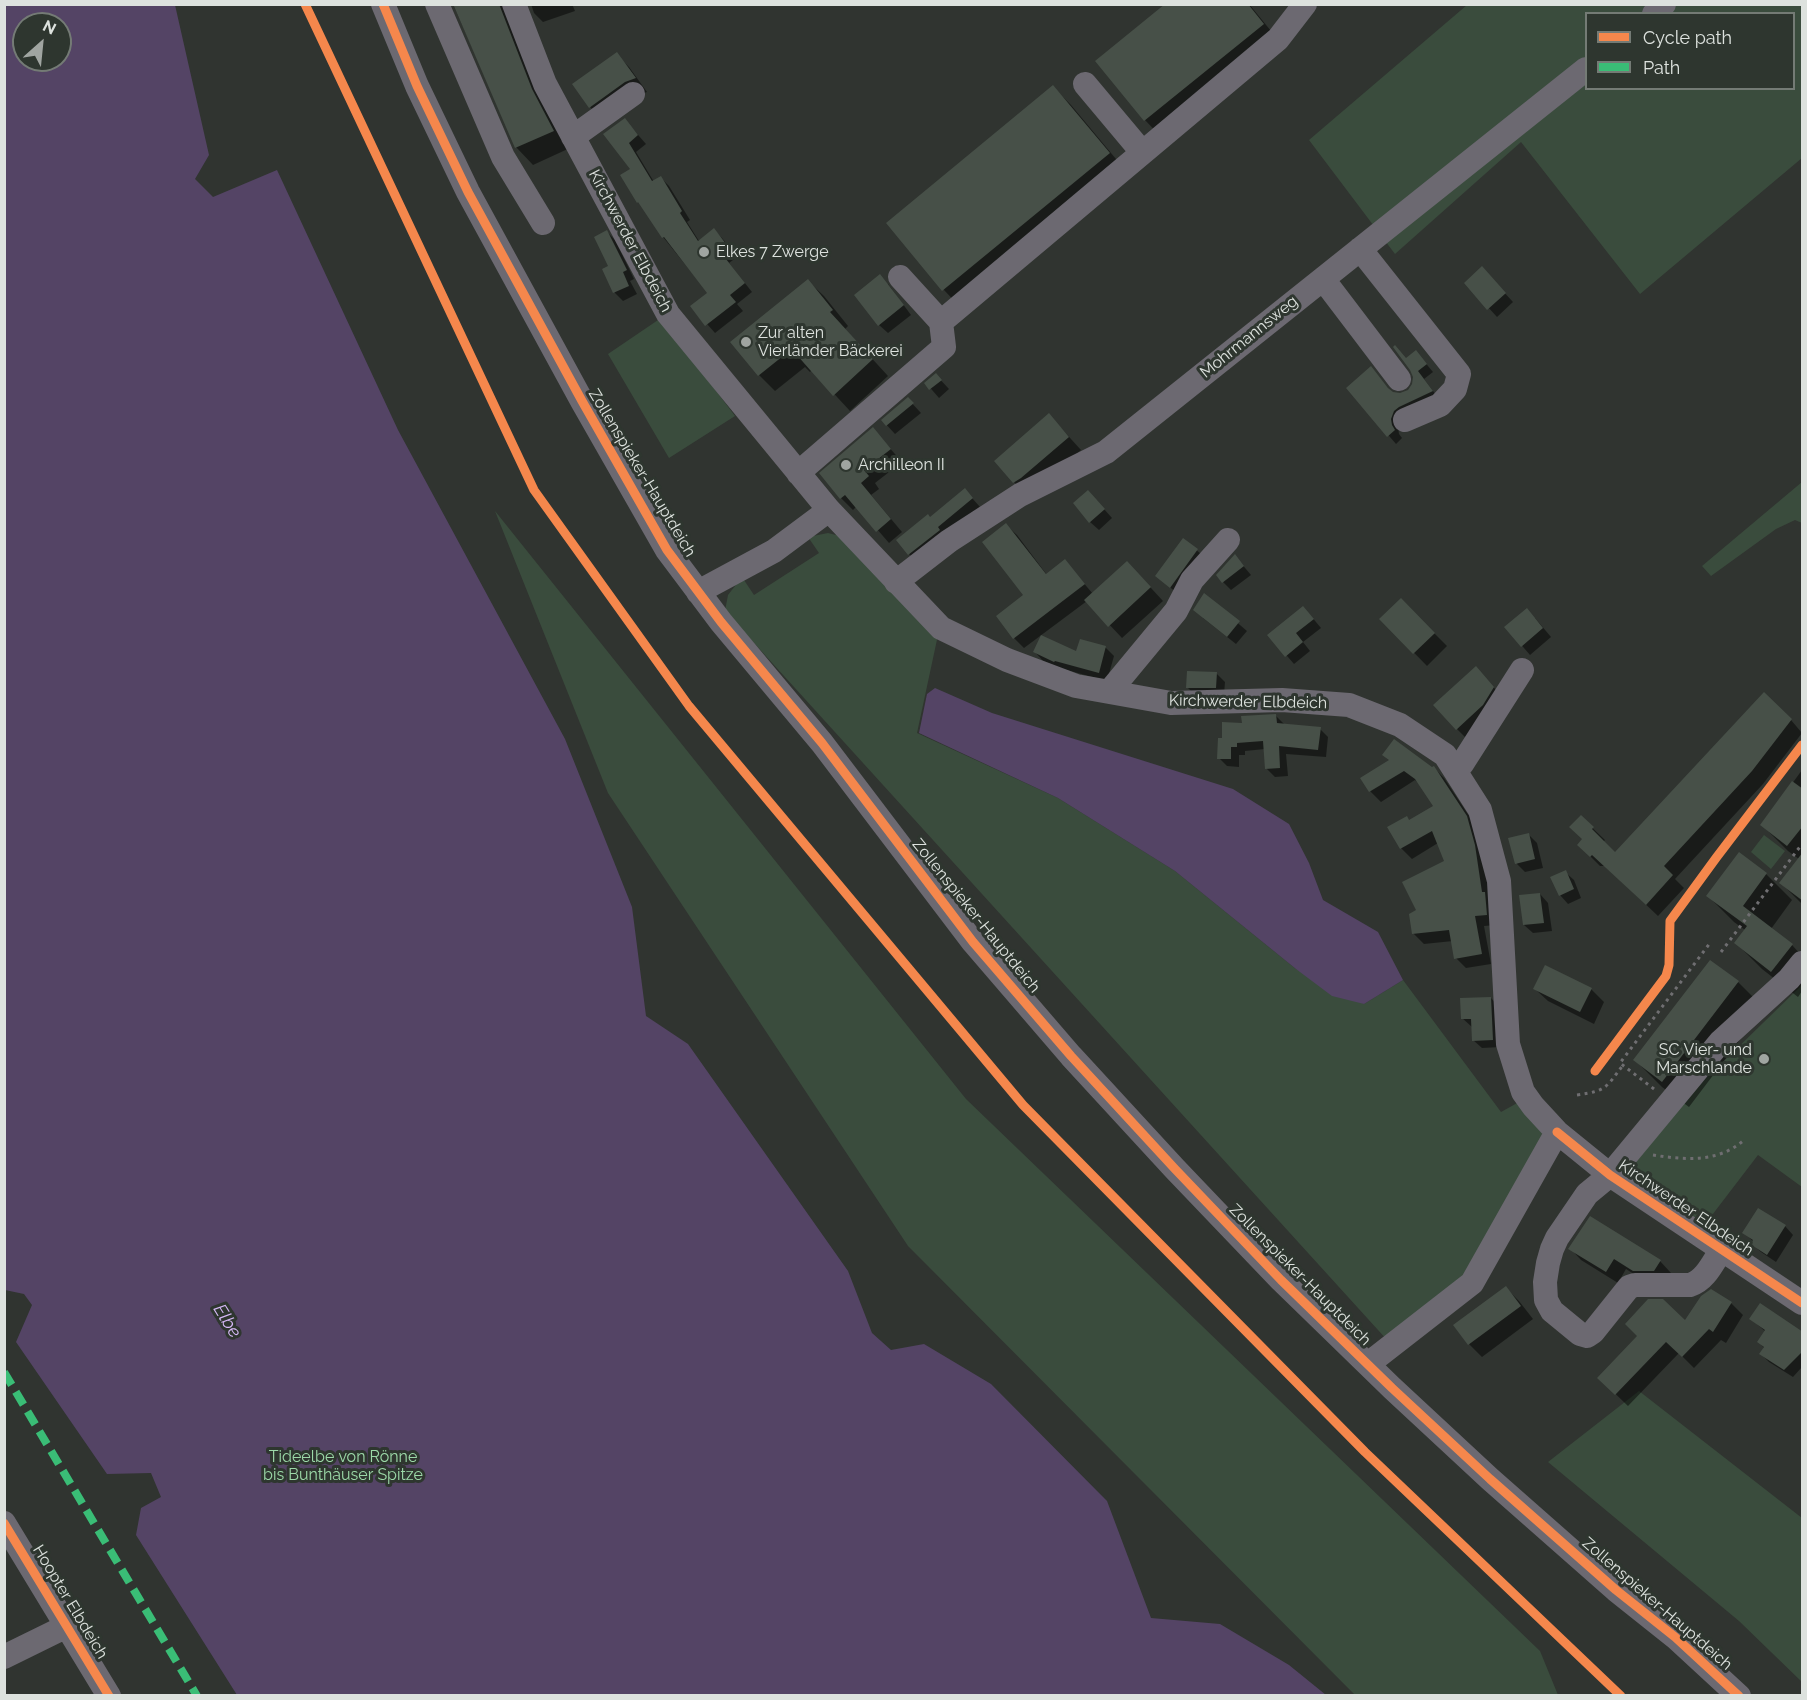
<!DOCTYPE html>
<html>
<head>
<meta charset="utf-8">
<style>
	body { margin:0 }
	#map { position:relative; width:1807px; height:1700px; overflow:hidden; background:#303430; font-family:Raleway,sans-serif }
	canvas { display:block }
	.frame { position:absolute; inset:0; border:6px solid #dde2de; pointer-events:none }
	.legend { position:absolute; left:1585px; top:12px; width:210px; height:78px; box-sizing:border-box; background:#2e362f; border:2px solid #747b75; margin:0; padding:8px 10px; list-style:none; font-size:18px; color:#dde2de }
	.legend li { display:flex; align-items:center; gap:12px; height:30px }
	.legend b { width:30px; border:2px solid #747b75 }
	.north { position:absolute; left:12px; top:12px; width:60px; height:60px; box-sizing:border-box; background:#2e362f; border:2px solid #747b75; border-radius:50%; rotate:27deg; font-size:16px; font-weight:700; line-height:24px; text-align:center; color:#dde2de }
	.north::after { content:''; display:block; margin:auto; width:21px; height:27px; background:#a0a5a1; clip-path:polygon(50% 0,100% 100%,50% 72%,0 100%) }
</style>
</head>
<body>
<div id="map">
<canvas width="1807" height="1700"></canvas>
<div class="frame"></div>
<ul class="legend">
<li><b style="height:8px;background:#f5874c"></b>Cycle path</li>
<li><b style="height:8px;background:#3abd76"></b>Path</li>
</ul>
<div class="north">N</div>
</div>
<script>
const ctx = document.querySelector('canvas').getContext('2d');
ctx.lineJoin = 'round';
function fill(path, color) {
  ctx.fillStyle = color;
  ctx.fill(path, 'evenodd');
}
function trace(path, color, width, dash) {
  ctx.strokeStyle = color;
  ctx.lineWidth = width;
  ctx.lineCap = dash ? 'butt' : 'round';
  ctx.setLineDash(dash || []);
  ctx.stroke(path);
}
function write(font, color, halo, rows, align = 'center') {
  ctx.font = font + ' Raleway,sans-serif';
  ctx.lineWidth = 6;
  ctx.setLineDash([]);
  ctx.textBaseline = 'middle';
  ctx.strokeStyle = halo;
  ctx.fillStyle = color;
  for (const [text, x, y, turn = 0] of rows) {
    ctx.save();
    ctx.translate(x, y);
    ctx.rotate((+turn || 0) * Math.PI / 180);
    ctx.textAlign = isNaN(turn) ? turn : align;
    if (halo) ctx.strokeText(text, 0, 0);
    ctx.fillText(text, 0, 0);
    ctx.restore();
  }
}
const green = new Path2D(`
	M1467,5H1802V158L1640,294L1521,142L1395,254L1309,140ZM1586,14H1794V88H1586Z
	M661,318L735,416L669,458L608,354Z
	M1802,482V523L1795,520L1776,529L1711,576L1702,566Z
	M495,511L966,1099L1540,1651L1558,1695H1355L908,1246L608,793Z
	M828,533L844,537L938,635L917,733L1058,798L1175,871L1296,969L1364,1004L1403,980L1501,1112L1519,1102L1547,1136L1471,1276L1388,1341L725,611L728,595L742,577L754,595L819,553L808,537Z
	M1764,835L1785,851L1771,869L1751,852Z
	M1802,985V1187L1758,1155L1706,1223L1702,1224L1635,1177L1634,1169L1637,1161L1690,1094Z
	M1639,1391L1802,1518V1682L1739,1621L1548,1462Z`);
const water = new Path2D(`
	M5,4L175,5L209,155L195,179L213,197L277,170L398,430L565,739L632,907L646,1016L688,1044L848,1271L872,1333L891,1350L924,1344L991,1384L1107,1501L1151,1618L1220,1624L1289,1665L1326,1695H237L136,1535L141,1508L161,1497L151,1473L107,1474L16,1342L32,1305L24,1294L5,1290ZM24,24H60V60H24Z
	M935,688L992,713L1233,789L1289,824L1309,863L1323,900L1378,932L1403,980L1364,1004L1332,996L1296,969L1175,871L1058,798L919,733L927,694Z`);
const shadow = new Path2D(`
	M453,4H507L570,148L533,165L516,147Z
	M531,4H572L575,11L543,22L534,13Z
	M1167,4H1249L1280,42L1162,138L1145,120Z
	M616,54L629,67L647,92L638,95L603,120L590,107Z
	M1053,87L1071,105L1126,171L961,308L944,290L888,223Z
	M625,120L646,144L636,152L654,182L661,178L669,186L690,220L687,222L699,241L714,230L722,238L737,257L729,263L752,292L737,304L743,311L715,333L692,307L709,294L663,237L632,170Z
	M607,232L615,240L634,279L630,281L637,294L623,301L615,293L604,270L610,267Z
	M1490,277L1513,302L1497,317L1466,283Z
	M808,281L824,296L848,326L845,329L888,376L850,411L812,370L810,372L805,367L775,391L759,375L732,342Z
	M888,284L911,315L888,333L879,325Z
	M1406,360H1423L1433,372L1424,379L1439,399L1398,427L1399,434L1402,438L1396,444L1348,388L1371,368L1392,393L1400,395L1409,391L1414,384L1415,376Z
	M936,375L949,389L939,398L926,383Z
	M908,399L921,413L895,434L883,421Z
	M1061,428L1081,450L1034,491L1027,495L1014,482Z
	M873,429L902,462L875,483L879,489L871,495L902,532L889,543L857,506L853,510L841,498Z
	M965,490L980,507L917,562L909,554L930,519Z
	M1096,500L1112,518L1099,530L1090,522Z
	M1006,525L1017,535L1047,575L1065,561L1093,594L1140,576L1163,601L1122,638L1087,601L1024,648L1014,638L1025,595Z
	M1184,540L1206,558L1179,595L1157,576Z
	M1235,556L1251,575L1231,590L1223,582Z
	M1205,595L1247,631L1236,644L1203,618Z
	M1401,600L1447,646L1427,666L1381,619Z
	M1311,616L1321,628L1303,642L1310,651L1294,664L1269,635Z
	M1535,618L1551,637L1530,655L1506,627Z
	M1081,641L1106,648L1114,656L1107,681L1063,669L1043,661L1035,652L1077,653Z
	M1216,673L1225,682L1224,695L1196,696L1188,688Z
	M1488,681L1506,701L1470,742L1457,729Z
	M1276,716L1284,724L1320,729L1328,737L1326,757L1286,754L1288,776L1275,777L1266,768L1265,749L1245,751V755H1239V767L1227,766L1219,758L1224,740L1244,724Z
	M1791,720L1802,733L1763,784L1675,879L1684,888L1658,916L1605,866H1600L1581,847L1584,840L1581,817L1605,840L1603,842L1615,855Z
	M1390,761L1432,769L1434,768L1444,778L1477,828L1496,925L1484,926L1491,964L1466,968L1456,958L1453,941L1424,944L1413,933L1445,861L1438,843L1412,859L1401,848L1389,828L1410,821L1436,806L1420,784L1415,780L1381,802L1370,791L1362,778Z
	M1802,770V904L1781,883L1799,859L1788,851L1762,825Z
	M1529,835L1537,843L1543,868L1525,872L1517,864Z
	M1739,854L1766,874L1792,900L1771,929L1792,945L1802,956V991L1798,997L1762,969L1736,943L1745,930L1734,922L1708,896Z
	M1565,872L1574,880L1581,898L1568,904L1560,895Z
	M1540,894L1548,903L1552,931L1533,933L1524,925Z
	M1738,982L1764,1008L1689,1107L1662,1087L1635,1060Z
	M1535,989H1591L1604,1002L1594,1024L1548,1001Z
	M1491,998L1499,1007L1501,1047L1482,1048L1473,1040L1472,1027L1462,1018Z
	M1785,1226L1793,1235L1776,1262L1761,1252L1752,1244L1754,1242L1744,1233Z
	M1570,1248L1660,1261L1671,1273L1666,1282H1646L1626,1269L1618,1283L1581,1260Z
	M1506,1288L1519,1301L1533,1319L1482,1357L1469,1344L1455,1326Z
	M1731,1303L1743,1315L1726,1343L1721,1340L1694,1368L1679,1353L1628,1406L1599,1378L1639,1336L1686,1323Z
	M1751,1319L1802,1333V1367L1793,1377L1769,1362L1761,1354L1764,1348L1759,1342L1766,1332Z`);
const building = new Path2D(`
	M453,4H499L532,89L554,131L515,148Z
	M1165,4H1248L1264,24L1144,121L1095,61Z
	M617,52L636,78L625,82L589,108L572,84Z
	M1053,85L1110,153L942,291L886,223Z
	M625,118L638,135L629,143L652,181L661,176L682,211L680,213L698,241L714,228L729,248L722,254L745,283L730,295L736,302L705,326L690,306L707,293L664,237L662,238L638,202L637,203L620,175L630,169L603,134Z
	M607,230L627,270L623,272L629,286L613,293L602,269L608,266L594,237Z
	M1482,266L1506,293L1487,310L1464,283Z
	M880,274L904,305L878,326L854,295Z
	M808,279L833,310L830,312L873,359L833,396L796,354L793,357L788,352L758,376L730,342Z
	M1395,345L1406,358L1416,350L1427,364L1418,371L1433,391L1399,407L1394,411L1391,419L1392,425L1395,430L1387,437L1346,388L1371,366L1388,388L1393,392L1400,393L1408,390L1412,384L1413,377L1410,370L1393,347Z
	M936,373L942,380L929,390L924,383Z
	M908,397L914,403L886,426L881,420Z
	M1049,413L1069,437L1021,478L1013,483L994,461Z
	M873,427L891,449L864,470L869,476L861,483L891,519L876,532L845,495L840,499L819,473Z
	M965,488L973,498L938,527L940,530L908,555L896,540L928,514L930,517Z
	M1088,490L1105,509L1089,523L1073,503Z
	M1006,523L1046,574L1065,559L1085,584L1013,639L996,616L1023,595L982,542Z
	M1183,538L1198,549L1170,588L1155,576Z
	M1235,554L1244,566L1222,583L1216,575Z
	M1127,561L1151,587L1108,627L1084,600Z
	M1204,593L1240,621L1227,637L1193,610Z
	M1401,598L1435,633L1413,654L1379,619Z
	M1303,606L1314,619L1296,633L1303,642L1285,657L1267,635Z
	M1527,608L1543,628L1521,647L1504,627Z
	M1041,635L1076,651L1080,639L1106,646L1099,673L1055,661L1054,662L1033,652Z
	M1476,666L1494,687L1483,705L1456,730L1433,705Z
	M1187,671L1217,672L1216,688H1186Z
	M1764,692L1792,719L1752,771L1664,866L1673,875L1646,905L1592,855L1590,857L1577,845L1582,839L1569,827L1581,815L1594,827L1592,829L1615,852Z
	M1276,714L1277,723L1321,727L1318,750L1279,746L1280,768L1265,769L1263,741L1237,743V747H1231V759H1217L1218,738H1222V722L1242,723L1241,716Z
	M1394,739L1432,767L1434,766L1467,816L1475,845L1482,892H1485L1487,915L1475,916L1482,954L1454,959L1449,930L1412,934L1409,914L1416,910L1402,882L1444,861L1432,831L1400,849L1387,827L1407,816L1409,820L1433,806L1415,779L1404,771L1369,792L1360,778L1389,760L1382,755Z
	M1792,781L1803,789V826L1787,846L1760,825Z
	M1529,833L1535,859L1515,864L1508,838Z
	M1739,852L1767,873L1743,906L1793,944L1771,972L1734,943L1747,926L1706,896Z
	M1803,852V901L1779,883Z
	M1566,870L1574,889L1559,896L1550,877Z
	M1540,893L1544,923L1523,925L1519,895Z
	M1710,960L1739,981L1662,1082L1633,1060Z
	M1545,965L1592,988L1580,1012L1533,989Z
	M1491,997L1493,1040L1472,1041L1471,1019H1461L1460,998Z
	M1758,1208L1786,1225L1767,1255L1750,1244L1753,1240L1742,1233Z
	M1590,1216L1661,1260L1654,1271H1633L1614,1259L1606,1272L1568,1249Z
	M1506,1286L1521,1306L1468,1345L1453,1325Z
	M1711,1289L1732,1302L1713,1332L1709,1329L1682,1357L1666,1342L1615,1395L1597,1378L1637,1336L1625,1324L1648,1299H1663L1685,1320L1701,1296Z
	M1760,1303L1803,1332V1351L1784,1370L1759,1354L1764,1347L1757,1342L1765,1330L1749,1319Z`);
const path = new Path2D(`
	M1721,952L1802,844
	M1654,1089L1620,1063L1710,943
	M1577,1095C1606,1091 1606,1088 1623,1065
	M1653,1155C1685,1160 1718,1163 1744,1140`);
const minor = new Path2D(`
	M383,4L417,86L468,192L582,401L667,550L721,622L822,743L973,942L1071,1056L1175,1169L1281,1280L1392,1388L1490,1479L1616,1590L1675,1637L1739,1696
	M437,4L503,157L543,223
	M514,4L545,84L668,314L829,510L941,628L1007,660L1076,686L1171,703L1282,700L1349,705L1400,725L1445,755L1480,810L1499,881L1508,1044L1523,1092L1533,1106L1557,1132L1610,1175L1802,1303
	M1654,14L1664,4
	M1085,84L1142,152
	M573,137L633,94
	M1360,249L1459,374L1455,389L1440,405L1405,420
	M1323,279L1399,379
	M941,322L1278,39L1305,4
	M798,473L944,347L941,322L900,277
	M896,582L949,541L1020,495L1106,452L1586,69
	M698,592L774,551L829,510
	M1109,692L1176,611L1192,580L1228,540
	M1454,769L1462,764L1522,670
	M1722,1249C1713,1262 1706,1280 1690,1285H1635L1629,1287L1593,1332L1587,1336L1580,1334L1552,1311L1546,1300L1545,1282L1548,1263L1552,1249L1557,1238L1587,1194L1610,1175L1721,1041L1789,979L1802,963
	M1368,1364L1472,1283L1557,1132
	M4,1523L109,1696
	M4,1657L67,1626`);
const quiet = new Path2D(`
	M4,1372L197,1696`);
const cycleway = new Path2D(`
	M305,4L534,490L689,706L1023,1105L1365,1452L1621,1696
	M383,4L417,86L468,192L582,401L667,550L721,622L822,743L973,942L1071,1056L1175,1169L1281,1280L1392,1388L1490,1479L1616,1590L1675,1637L1739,1696
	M1595,1071L1666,976L1669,965L1670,921L1716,858L1802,745
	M1557,1132L1610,1175L1802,1303
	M4,1523L109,1696`);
const markers = [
	[704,252,6,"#a0a5a1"],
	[746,342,6,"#a0a5a1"],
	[846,465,6,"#a0a5a1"],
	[1764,1059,6,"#a0a5a1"]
];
const streetNames = [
	["Kirchwerder Elbdeich",630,241,62],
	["Mohrmannsweg",1249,337,-39],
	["Zollenspieker-Hauptdeich",642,473,59],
	["Kirchwerder Elbdeich",1248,702,1],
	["Zollenspieker-Hauptdeich",976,916,51],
	["Kirchwerder Elbdeich",1686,1208,34],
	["Zollenspieker-Hauptdeich",1300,1275,45],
	["Hoopter Elbdeich",70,1602,59],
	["Zollenspieker-Hauptdeich",1657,1604,41]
];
const poiNames = [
	["Elkes 7 Zwerge",716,252],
	["Zur alten",758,333],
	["Vierländer Bäckerei",758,351],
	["Archilleon II",858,465],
	["SC Vier- und",1752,1050,"right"],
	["Marschlande",1752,1068,"right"]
];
const parkNames = [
	["Tideelbe von Rönne",343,1457],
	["bis Bunthäuser Spitze",343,1475]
];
const waterNames = [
	["Elbe",227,1321,58]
];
fill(green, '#3a4c3d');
fill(water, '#544465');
fill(shadow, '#0007');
fill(building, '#475048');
trace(path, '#6f6e71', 3, [3, 4.5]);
trace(minor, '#6c6971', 24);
trace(quiet, '#3abd76', 8, [15, 8]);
trace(cycleway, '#f5874c', 9);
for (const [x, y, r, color] of markers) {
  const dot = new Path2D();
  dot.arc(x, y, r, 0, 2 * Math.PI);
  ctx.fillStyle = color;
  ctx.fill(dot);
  trace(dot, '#2e362f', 2);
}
write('16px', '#dde2de', '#2e362f', streetNames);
write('16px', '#dde2de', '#2e362f', poiNames, 'left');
write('16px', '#9cd9a8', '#2e362f', parkNames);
write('italic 18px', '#d7b9f8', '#2e362f', waterNames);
</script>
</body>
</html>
